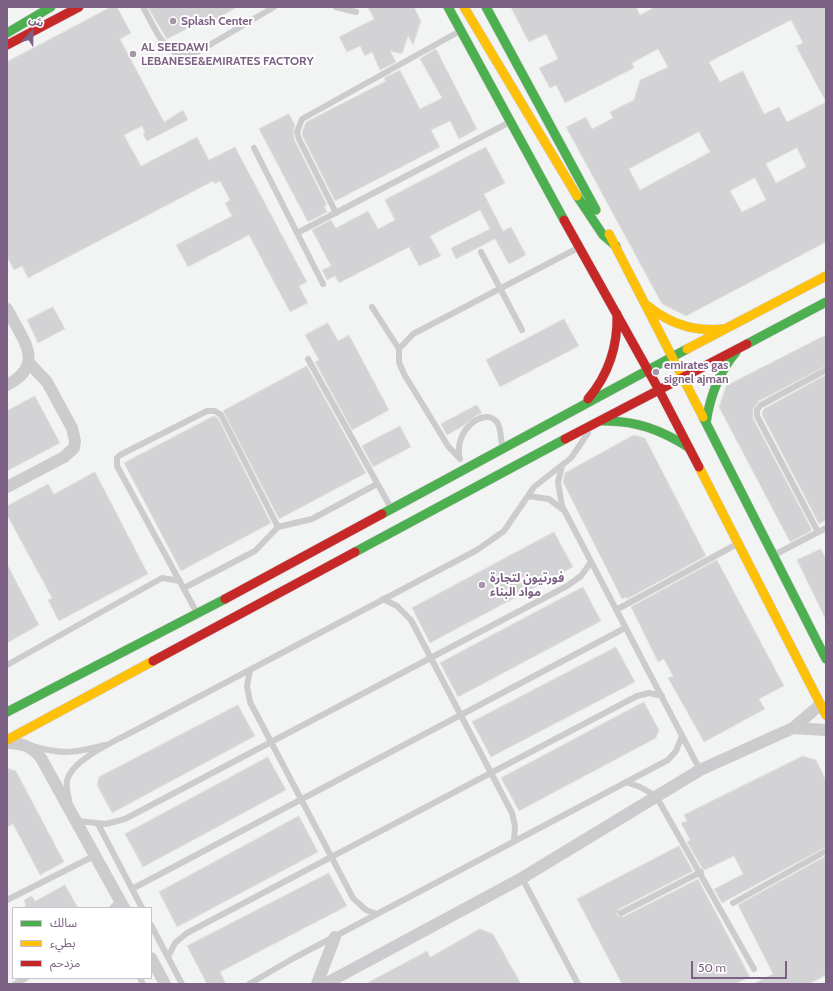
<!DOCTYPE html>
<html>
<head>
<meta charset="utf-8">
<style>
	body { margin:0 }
	#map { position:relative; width:833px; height:991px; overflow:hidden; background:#f1f4f2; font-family:Cabin,"Noto Sans Arabic",sans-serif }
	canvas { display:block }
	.frame { position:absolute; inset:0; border:8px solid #7d6184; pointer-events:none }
	.legend { position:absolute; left:12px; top:907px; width:140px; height:72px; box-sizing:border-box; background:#fff; border:1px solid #cbc0ce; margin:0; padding:5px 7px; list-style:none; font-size:12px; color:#7d6184 }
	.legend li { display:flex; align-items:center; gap:8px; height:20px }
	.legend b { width:20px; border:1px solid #cbc0ce }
	.north { position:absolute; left:12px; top:12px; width:40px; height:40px; -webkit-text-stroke:3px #fff; paint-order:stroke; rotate:22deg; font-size:11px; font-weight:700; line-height:16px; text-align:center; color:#7d6184 }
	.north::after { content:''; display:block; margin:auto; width:14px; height:18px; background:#7d6184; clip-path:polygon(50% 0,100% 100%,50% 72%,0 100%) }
	.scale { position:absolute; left:691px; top:961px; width:96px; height:18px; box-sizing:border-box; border:2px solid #7d6184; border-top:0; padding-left:5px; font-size:12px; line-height:14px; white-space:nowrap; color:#7d6184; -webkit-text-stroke:3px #fff; paint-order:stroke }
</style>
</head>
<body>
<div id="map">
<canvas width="833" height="991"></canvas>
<div class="frame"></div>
<ul class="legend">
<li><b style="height:5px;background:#4caf50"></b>سالك</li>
<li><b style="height:5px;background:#ffc107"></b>بطيء</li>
<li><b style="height:5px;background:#c62828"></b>مزدحم</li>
</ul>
<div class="north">ش</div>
<div class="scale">50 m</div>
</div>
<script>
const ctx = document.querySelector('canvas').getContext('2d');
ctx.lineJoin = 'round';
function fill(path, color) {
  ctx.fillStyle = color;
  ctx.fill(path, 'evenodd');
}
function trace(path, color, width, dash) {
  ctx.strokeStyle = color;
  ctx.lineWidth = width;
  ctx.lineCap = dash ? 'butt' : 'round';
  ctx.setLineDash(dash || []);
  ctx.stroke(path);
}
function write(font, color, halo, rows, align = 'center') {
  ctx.font = font + ' Cabin,"Noto Sans Arabic",sans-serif';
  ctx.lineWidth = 4;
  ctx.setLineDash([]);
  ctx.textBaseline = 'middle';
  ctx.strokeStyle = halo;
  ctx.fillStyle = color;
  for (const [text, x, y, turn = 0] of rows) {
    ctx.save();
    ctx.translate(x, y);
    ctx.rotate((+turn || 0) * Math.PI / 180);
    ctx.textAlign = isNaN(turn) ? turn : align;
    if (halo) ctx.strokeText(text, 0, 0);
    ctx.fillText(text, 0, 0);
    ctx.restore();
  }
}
const building = new Path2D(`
	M111,7H117L131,33L120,39L164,122L183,110L188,120L147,141L143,134L145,133L142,126L124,135L141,166L197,137L209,160L235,147L307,282L299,286L308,303L290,312L249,235L188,267L176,245L232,216L225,203L230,200L220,181L214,184L213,181L28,278L22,266L14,270L7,257V62Z
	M148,7H237L223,15L225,19L216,24L212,16L167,39Z
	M368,7H414L421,21L413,45L408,36L402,54L390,51L396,62L380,70L372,52L365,56L360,46L347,52L339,37L374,19Z
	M511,7H636L640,15L655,7H826V102L796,46L803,43L791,20L709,62L720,82L743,71L764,114L779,107L787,122L826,102V242L686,316L662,304L566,127L586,117L592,129L613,118L610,112L634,100L640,80L668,67L658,49L632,63L634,68L565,103L556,85L550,88L539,68L558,59L546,34L529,42ZM699,132L710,152L640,190L629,169ZM797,148L806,167L776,183L766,164ZM755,178L766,200L742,212L730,191Z
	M436,49L477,129L459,139L450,121L431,130L440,147L335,201L303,137L302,132L306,122L386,81L384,78L400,70L420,109L442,98L420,59Z
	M289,114L295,125L293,133L295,141L327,205L324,206L327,212L308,222L259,129Z
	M486,147L505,183L484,194L503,231L511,227L526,255L509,264L495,239L456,259L451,248L490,229L480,210L430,236L441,256L419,266L409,247L339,283L335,276L327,280L322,270L331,266L312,230L331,220L336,228L368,211L378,229L395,220L385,200Z
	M53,307L65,329L38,343L27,320Z
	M564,319L579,346L500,387L486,360Z
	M328,323L338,341L349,335L389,410L352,430L315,362L319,360L305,335Z
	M826,335V366L759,401L753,410V418L811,528V531L790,542L719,407L726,386Z
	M307,366L366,473L279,519L223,411Z
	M826,375V520L819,524L762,415V412L764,409Z
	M35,396L60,443L7,471V411Z
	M477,405L482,413L477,415L463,426L447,435L441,424Z
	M214,416L218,418L271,523L181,571L124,463Z
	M400,426L411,447L373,467L362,446Z
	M634,435L645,438L706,556L627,599L626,597L622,599L563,482L565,473Z
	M95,472L148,574L59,621L48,600L52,598L7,515V506L48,484L54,494Z
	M554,532L573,567L430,643L412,608Z
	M821,549L826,559V620L797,560Z
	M717,560L784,686L759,699L765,709L704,742L668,678L673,676L664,659L658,662L631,607Z
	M7,564L39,625L7,643Z
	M583,587L601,621L458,697L440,663Z
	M616,647L635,682L491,757L472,722Z
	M644,702L659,730L656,738L519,811L501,778Z
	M238,705L255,736L112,813L97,785L99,777Z
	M803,756L816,760L826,780V847L722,903L714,889L743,874L734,856L705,870L702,868L687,842L690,840L681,823L687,821L684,815Z
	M268,757L286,790L143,867L125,834Z
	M7,768L16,771L64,862L40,875L13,824L7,827Z
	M299,816L318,852L177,927L159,892Z
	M679,846L693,871L619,909L617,915L623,917L698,879L750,977L735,984H622L577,899Z
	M826,856V975L809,984H753L773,974L738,905Z
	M329,873L347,906L220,972L226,984H207L187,946Z
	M65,885L78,908H21L26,906L24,900L32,896L35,901Z
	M480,929L493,934L521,984H365L427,951L430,957Z`);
const lane = new Path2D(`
	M143,7C154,26 167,65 196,53L274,7
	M336,7L356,12
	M254,148L323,284
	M336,213L299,139L297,132L302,119L460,31
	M297,233L508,123
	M481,252L522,330
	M372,307L399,349
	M308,359L391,508
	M460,459L448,446L404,374L399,362V349L413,334L578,248
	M460,459C452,430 487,404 498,424C501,430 501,439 502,446
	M562,466L558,482L562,506L700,770
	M528,496L549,499L562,509
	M818,532L757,416V410L761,405L826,370
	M774,555L826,528
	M184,588L255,551L278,527L312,519L377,484
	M383,599L397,606L411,620L512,813L515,826L514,841
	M616,610L737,544
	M197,613L117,466V458L120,455L207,411H215L221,415L278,527
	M7,665L162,578L180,581
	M250,670L247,686L250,702L353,898L366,910L377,914
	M32,746C63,755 75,753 105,745
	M626,782L640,787L656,796L754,969
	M69,800C68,794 66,788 67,781C71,760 115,741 134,731L477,550L504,531L534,487L571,458L588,433
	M77,821L106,824L125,819L567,586L581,576L591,562
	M98,824L142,908
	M522,878L578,984
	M132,889L625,628
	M7,900L96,855
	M733,903L826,851
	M112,908L120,900
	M621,913L701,872
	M151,925L182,984
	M168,957L175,943L187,933L637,696L649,693L662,696
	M140,978L143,984
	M15,984L26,978
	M249,984L294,958L668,760L676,751L682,736`);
const street = new Path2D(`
	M7,309C22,339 47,364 7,385
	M7,487L64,457L74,448L75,441L72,428L47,382L29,363
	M793,728L826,730
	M7,743C21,743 32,746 41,758L124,908
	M151,958L165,984
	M317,984L335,937
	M325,984L522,878L700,770L793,728L820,705`);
const fast = new Path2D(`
	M448,7L564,220
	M486,7L596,210
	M7,33L51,7
	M577,196L603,235L616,246
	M747,344L826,302
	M703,417L826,659
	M603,421C635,420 661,430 688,447
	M706,423C710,396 718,373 736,352
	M382,514L687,349
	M355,552L565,439
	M7,712L225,599`);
const slow = new Path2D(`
	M464,7L577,196
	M609,234L703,417
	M648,306C670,324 694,332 722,329
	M687,349L826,276
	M699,467L826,715
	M7,740L153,661`);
const jam = new Path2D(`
	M7,45L79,7
	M564,220L659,390L699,467
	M588,399C609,374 618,347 617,314
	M565,439L747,344
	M225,599L382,514
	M153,661L355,552`);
const markers = [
	[173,21,4,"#a694aa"],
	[133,54,4,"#a694aa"],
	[656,372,4,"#a694aa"],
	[482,585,4,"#a694aa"]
];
const poiNames = [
	["Splash Center",181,21],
	["AL SEEDAWI",141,47],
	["LEBANESE&EMIRATES FACTORY",141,61],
	["emirates gas",664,365],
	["signel ajman",664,379],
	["فورتيون لتجارة",490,578],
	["مواد البناء",490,592]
];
fill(building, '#d3d2d4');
trace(building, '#e1e3e2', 1);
trace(fast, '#d1cfd2', 10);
trace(slow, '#d1cfd2', 10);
trace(jam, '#d1cfd2', 10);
trace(lane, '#cccbcd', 6);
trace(street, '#cccbcd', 12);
trace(fast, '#4caf50', 9);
trace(slow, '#ffc107', 9);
trace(jam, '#c62828', 9);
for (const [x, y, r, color] of markers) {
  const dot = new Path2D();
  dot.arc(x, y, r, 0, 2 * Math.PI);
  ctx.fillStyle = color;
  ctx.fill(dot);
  trace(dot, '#fff', 1.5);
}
write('bold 12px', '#7d6184', '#fff', poiNames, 'left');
</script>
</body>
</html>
